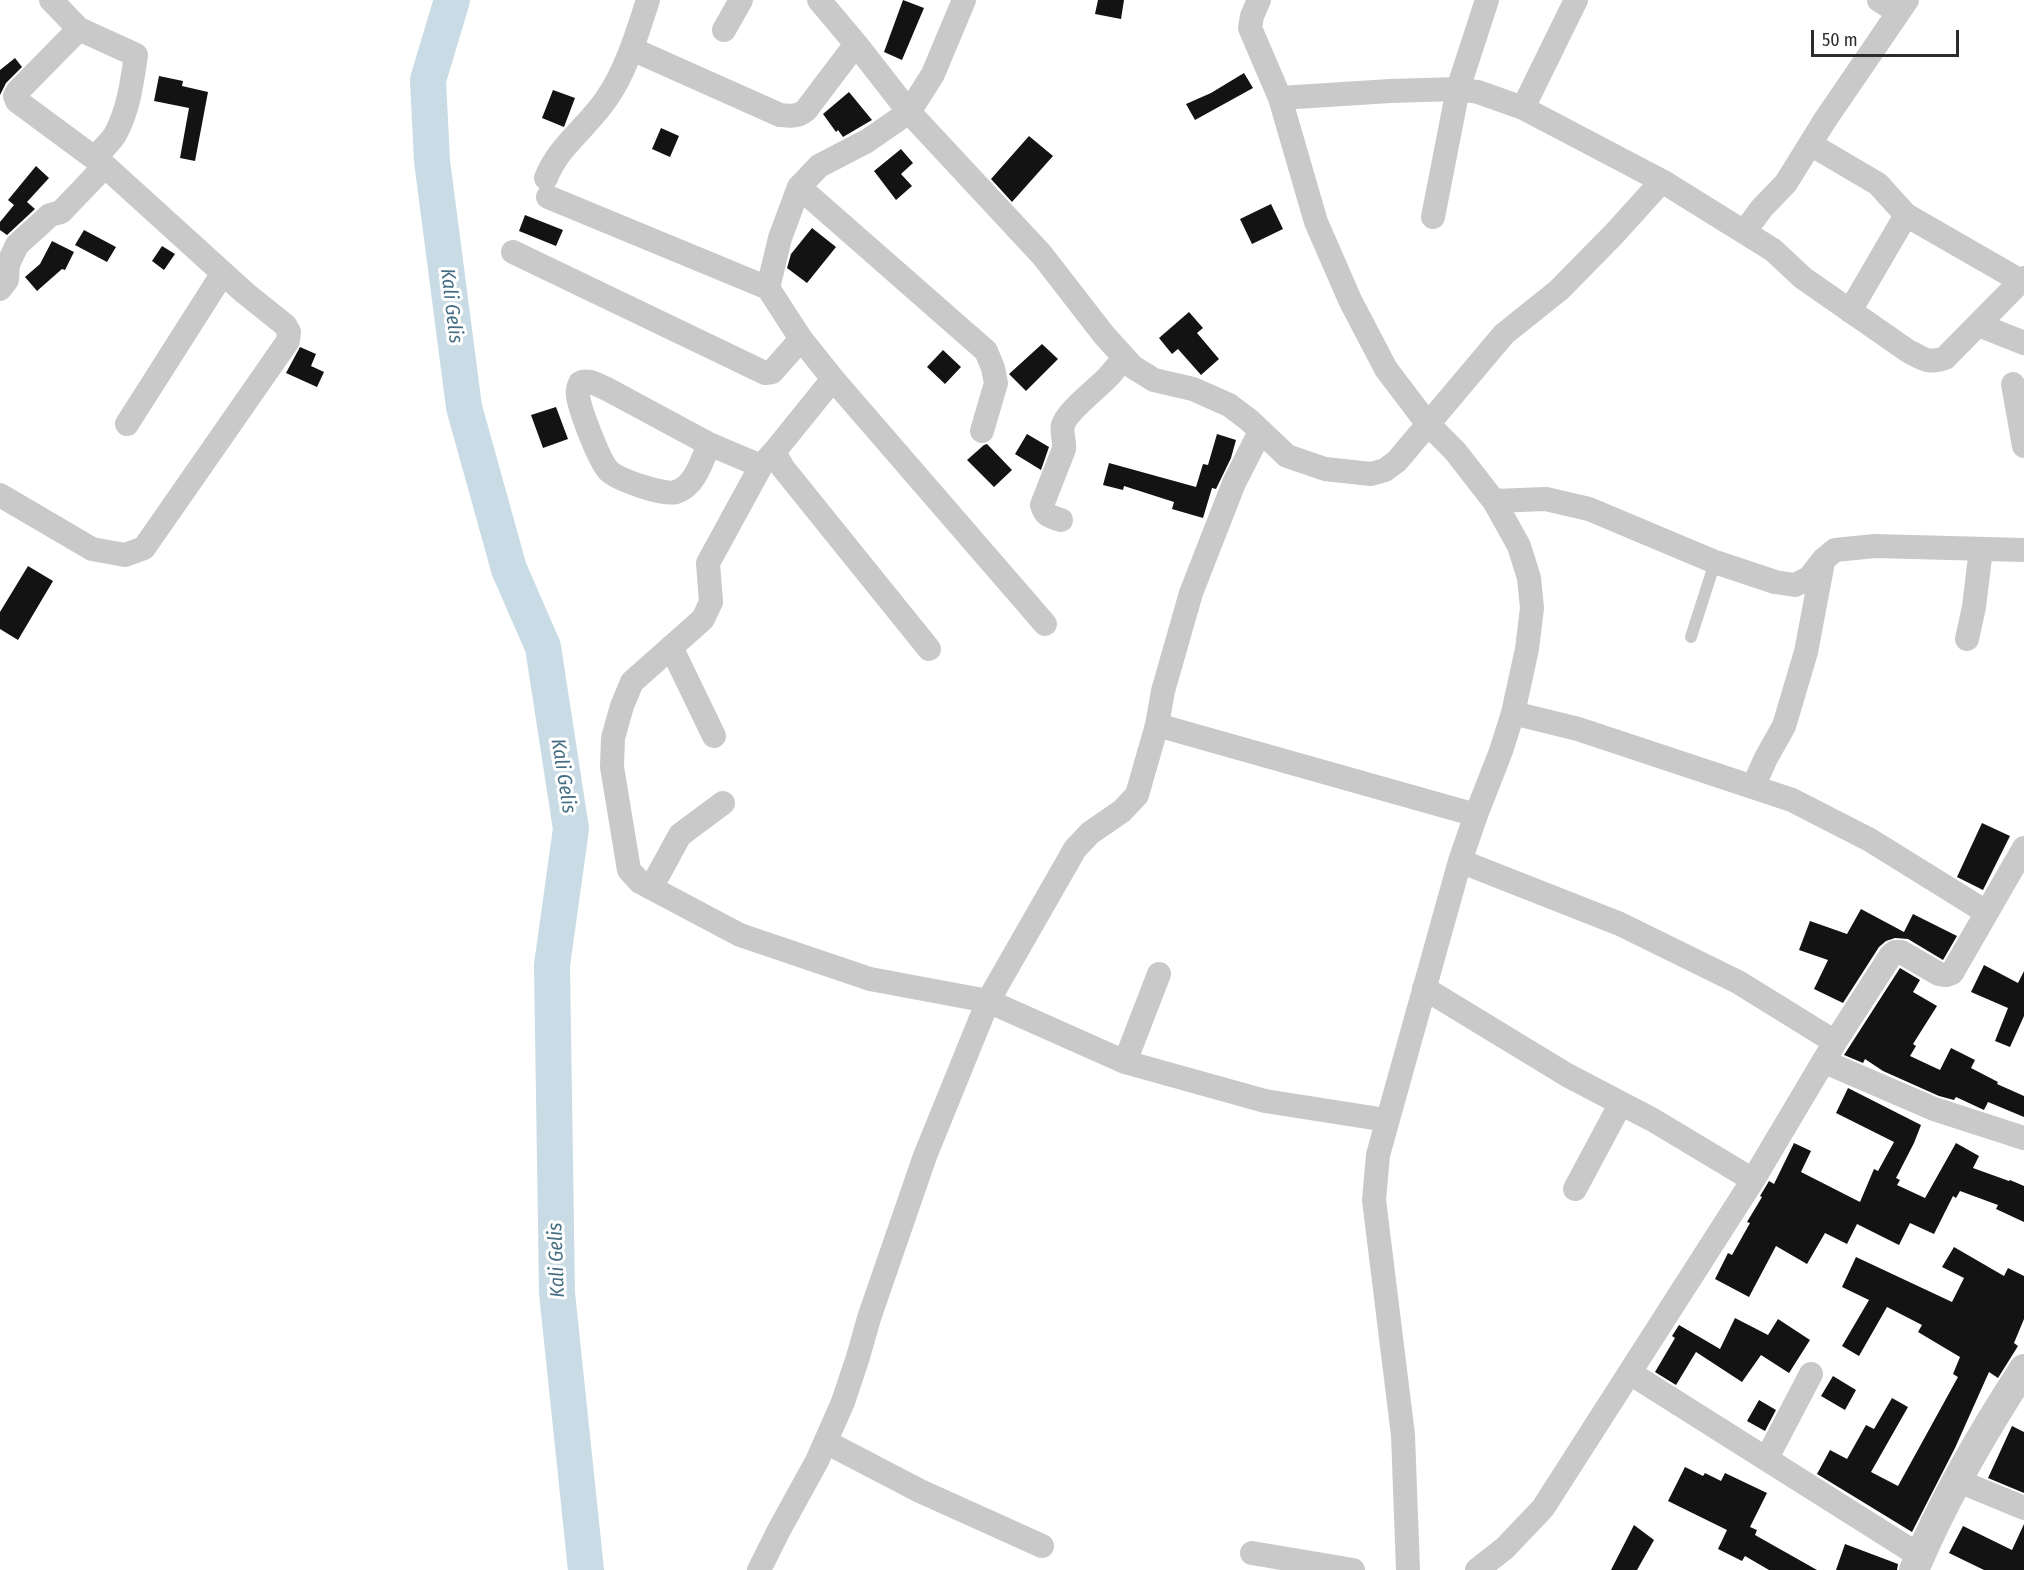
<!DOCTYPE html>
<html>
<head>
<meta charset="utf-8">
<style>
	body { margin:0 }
	#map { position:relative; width:2024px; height:1570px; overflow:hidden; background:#fff; font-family:"Fira Sans Condensed",sans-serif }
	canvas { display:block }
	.scale { position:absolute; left:1811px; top:30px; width:148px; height:27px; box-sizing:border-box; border:3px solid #2c2c2c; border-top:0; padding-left:8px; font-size:18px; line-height:21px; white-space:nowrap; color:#2c2c2c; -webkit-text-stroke:4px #fff; paint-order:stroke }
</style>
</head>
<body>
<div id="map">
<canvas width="2024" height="1570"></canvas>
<div class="scale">50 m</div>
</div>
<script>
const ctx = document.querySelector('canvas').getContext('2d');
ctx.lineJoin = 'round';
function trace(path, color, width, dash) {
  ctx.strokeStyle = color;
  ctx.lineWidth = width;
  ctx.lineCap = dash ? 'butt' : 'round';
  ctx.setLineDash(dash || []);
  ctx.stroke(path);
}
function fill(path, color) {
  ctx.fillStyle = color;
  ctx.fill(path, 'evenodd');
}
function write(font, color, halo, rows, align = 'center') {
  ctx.font = font + ' "Fira Sans Condensed",sans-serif';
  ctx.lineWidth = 6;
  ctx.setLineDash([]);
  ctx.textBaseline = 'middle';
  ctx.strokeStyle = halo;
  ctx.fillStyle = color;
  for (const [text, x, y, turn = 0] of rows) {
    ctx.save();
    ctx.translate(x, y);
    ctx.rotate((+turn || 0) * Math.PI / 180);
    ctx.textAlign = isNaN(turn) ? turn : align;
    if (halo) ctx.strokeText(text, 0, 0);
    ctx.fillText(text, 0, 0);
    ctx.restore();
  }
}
const river = new Path2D(`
	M452,0L428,80L432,161L464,407L509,569L543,647L571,829L552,965L557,1293L586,1570`);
const building = new Path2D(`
	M903,0L924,8L902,60L884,52Z
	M1098,0H1124L1121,19L1095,14Z
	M15,58L22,67L6,83L0,95V70Z
	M1244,73L1253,88L1195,120L1186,104L1211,93Z
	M159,76L183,81L182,86L208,92L195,161L180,158L189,108L154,101Z
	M553,90L575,98L564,127L542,118Z
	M849,92L872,120L843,137L838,130L836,132L823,114Z
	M661,128L679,136L670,157L652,149Z
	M1029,136L1053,156L1012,202L991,179Z
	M901,149L913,163L901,174L912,186L896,200L874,171Z
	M36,166L49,178L27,202L35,209L7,235L0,230V222L14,205L8,200Z
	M1271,204L1283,229L1252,244L1240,219Z
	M525,215L563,230L556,246L519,231Z
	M812,228L836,247L807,283L787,268L791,254Z
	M84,230L116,247L107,262L75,245Z
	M52,241L74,252L65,270L62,269L37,291L25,277L40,264Z
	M162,246L175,254L164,270L152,261Z
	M1189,312L1203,328L1197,333L1219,359L1201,375L1178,349L1172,354L1159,338Z
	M1042,344L1058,359L1026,391L1009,374Z
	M300,347L316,354L311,366L324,372L317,387L286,373Z
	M943,350L961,367L945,384L927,367Z
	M556,407L568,439L543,448L531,415Z
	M1027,434L1049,447L1041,470L1015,454Z
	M1217,434L1236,440L1231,458L1216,489L1212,488L1203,518L1172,509L1174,502L1124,486L1123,490L1103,485L1109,463L1196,487L1203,464L1208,465Z
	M987,444L1012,470L994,487L967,460L984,445Z
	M28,566L53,581L18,640L0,629V612Z
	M1982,823L2010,836L1983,890L1957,877Z
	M1861,909L1904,932L1913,914L1957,936L1943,960L1908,939L1895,938L1886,941L1879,947L1843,1003L1814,989L1828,960L1799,950L1810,921L1847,934Z
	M1984,965L2018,983L2024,971V1016L2010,1047L1995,1041L2008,1008L1971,992Z
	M1900,968L1920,980L1913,992L1937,1006L1913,1044L1916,1046L1910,1056L1940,1070L1951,1048L1975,1060L1971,1068L1998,1082L1997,1084L2024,1096V1117L1988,1102L1984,1110L1956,1097L1954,1100L1939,1096L1883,1071L1865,1059L1863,1063L1844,1055Z
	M1848,1088L1921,1125L1914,1143L1896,1178L1900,1180L1897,1185L1925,1198L1956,1143L1979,1156L1973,1168L2009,1181L2010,1180L2024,1186V1222L1996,1209L1998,1205L1960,1191L1956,1198L1953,1196L1934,1234L1910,1223L1899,1245L1857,1224L1847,1244L1825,1233L1807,1264L1776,1246L1749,1297L1715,1279L1728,1253L1732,1255L1750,1223L1747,1222L1762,1197L1760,1196L1769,1181L1774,1184L1794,1143L1811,1151L1801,1172L1860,1202L1874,1169L1878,1171L1894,1142L1836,1113Z
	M1954,1247L2004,1276L2008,1268L2024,1276V1319L2014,1343L2018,1346L1998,1378L1989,1372L1955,1448L1912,1532L1817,1474L1830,1450L1847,1459L1866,1425L1874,1429L1892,1398L1908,1407L1871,1472L1898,1486L1958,1377L1953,1374L1960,1357L1918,1332L1922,1325L1887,1307L1859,1356L1842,1346L1869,1300L1842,1287L1856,1257L1952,1302L1964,1278L1942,1267Z
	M1735,1318L1768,1335L1778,1319L1810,1340L1789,1373L1761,1355L1742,1382L1696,1352L1676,1385L1655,1372L1675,1338L1672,1336L1679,1325L1720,1349Z
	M1833,1376L1856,1390L1845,1410L1821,1396Z
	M1759,1400L1776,1410L1765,1431L1747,1421Z
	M2012,1426L2024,1432V1493L1988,1478Z
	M1685,1467L1703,1476L1705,1473L1721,1481L1725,1473L1767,1493L1750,1527L1757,1530L1755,1535L1817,1570H1769L1745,1556L1742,1561L1718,1549L1727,1530L1668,1501Z
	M2024,1524V1570H1984L1949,1553L1963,1526L2012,1550Z
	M1634,1525L1654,1540L1637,1570H1611Z
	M1845,1544L1898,1564L1897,1570H1836Z`);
const service = new Path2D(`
	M1691,637L1715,562`);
const minor = new Path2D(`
	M51,0L79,29L136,55C132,82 129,108 116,133C111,142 101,150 95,159
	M819,0L856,44L909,112L1042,255L1104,335L1133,367L1154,380L1193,389L1229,405L1249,420L1287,456L1325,469L1371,474L1385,470L1397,461L1504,334L1559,290L1614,234L1662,181
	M1259,0L1252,16L1250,28L1280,98L1316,222L1350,300L1386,369L1427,423L1455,451L1494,501L1519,546L1529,578L1532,608L1527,649L1513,713L1501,751L1476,815L1460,861L1378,1155L1374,1200L1403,1435L1408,1570
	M1879,0L1898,12
	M724,30L741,0
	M632,49L780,115C791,116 798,117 806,110L856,44
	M1280,98L1390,91L1458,89L1478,92L1523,108L1662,181L1744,232L1762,208L1786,183L1825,120L1907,0
	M1523,108L1576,0
	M1810,144L1878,184L1906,215L2021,281
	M546,178C558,146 588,127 607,98C626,71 638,31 648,0
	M799,187L986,351L993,368L996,383L982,431
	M548,197L768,288
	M1433,217L1458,89L1487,0
	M1744,232L1773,250L1803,278L1908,351C1923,359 1928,364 1945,358L2024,278
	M513,252L765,373L772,372L801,339
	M0,289L7,280L8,264L17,245L50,215L61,212L105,166
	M1850,311L1906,215
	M1979,325L2024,343
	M833,379L801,339L768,288L780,238L799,187L819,166L867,141L909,112L933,74L964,0
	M2013,384L2024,446
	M127,424L223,273
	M709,444L607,389C599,386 588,378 580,383C578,387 577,391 578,396C580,410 600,464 610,472C620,480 664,496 676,492C695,486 702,461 709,444L761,466
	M774,452L833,379L1045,624
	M0,495L92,549L125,555L144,548L288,341L289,332L285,325L245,293L105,166L17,101L15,96L18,91L79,29
	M1494,501L1546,499L1589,509L1715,562L1775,582L1795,585L1809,578L1823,560L1835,550L1875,546L2024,550
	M1061,520C1051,517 1045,516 1042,505L1064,449C1065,441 1061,433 1063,425C1067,411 1098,388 1109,376C1114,370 1119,364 1125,358
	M1967,639L1974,607L1981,549
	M671,647L714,736
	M929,649L783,468L774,452L761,466L708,563L711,602L703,619L632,682L622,706L613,738L612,767L629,870L640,882L740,935L870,979L988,1001L1125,1062L1265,1101L1386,1120
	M1513,713L1578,729L1792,800L1870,840L1986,912
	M1157,725L1476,815
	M1753,787L1766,758L1784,726L1806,652L1823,562
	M1460,861L1620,924L1738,982L1835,1042
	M651,888L680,835L723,803
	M1424,988L1567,1075L1653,1120L1753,1180
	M1125,1062L1159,974
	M1825,1062L1934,1109L2024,1138
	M1575,1189L1621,1103
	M1630,1373L1920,1556
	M826,1442L920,1491L1042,1546
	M1767,1458L1811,1374
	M1956,1480L2024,1508
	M1252,1553L1353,1570
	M759,1570L779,1530L817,1461L843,1402L858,1357L869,1318L925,1156L988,1001L1075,849L1090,833L1122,811L1137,795L1157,725L1163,691L1191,593L1234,483L1260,432
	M1477,1570L1505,1548L1543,1508L1753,1180L1835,1042L1891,955L1895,952H1901L1939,974L1946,975L1952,973L2024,848`);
const tertiary = new Path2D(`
	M1914,1570C1944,1499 1982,1433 2024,1369`);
const waterNames = [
	["Kali Gelis",451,306,83],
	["Kali Gelis",563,776,81],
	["Kali Gelis",557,1260,-92]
];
trace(river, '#c9dce5', 36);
fill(building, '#131313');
trace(service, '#c9c9c9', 12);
trace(minor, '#c9c9c9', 24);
trace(tertiary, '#c9c9c9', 30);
write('italic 20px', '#456e83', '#fff', waterNames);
</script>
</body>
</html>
